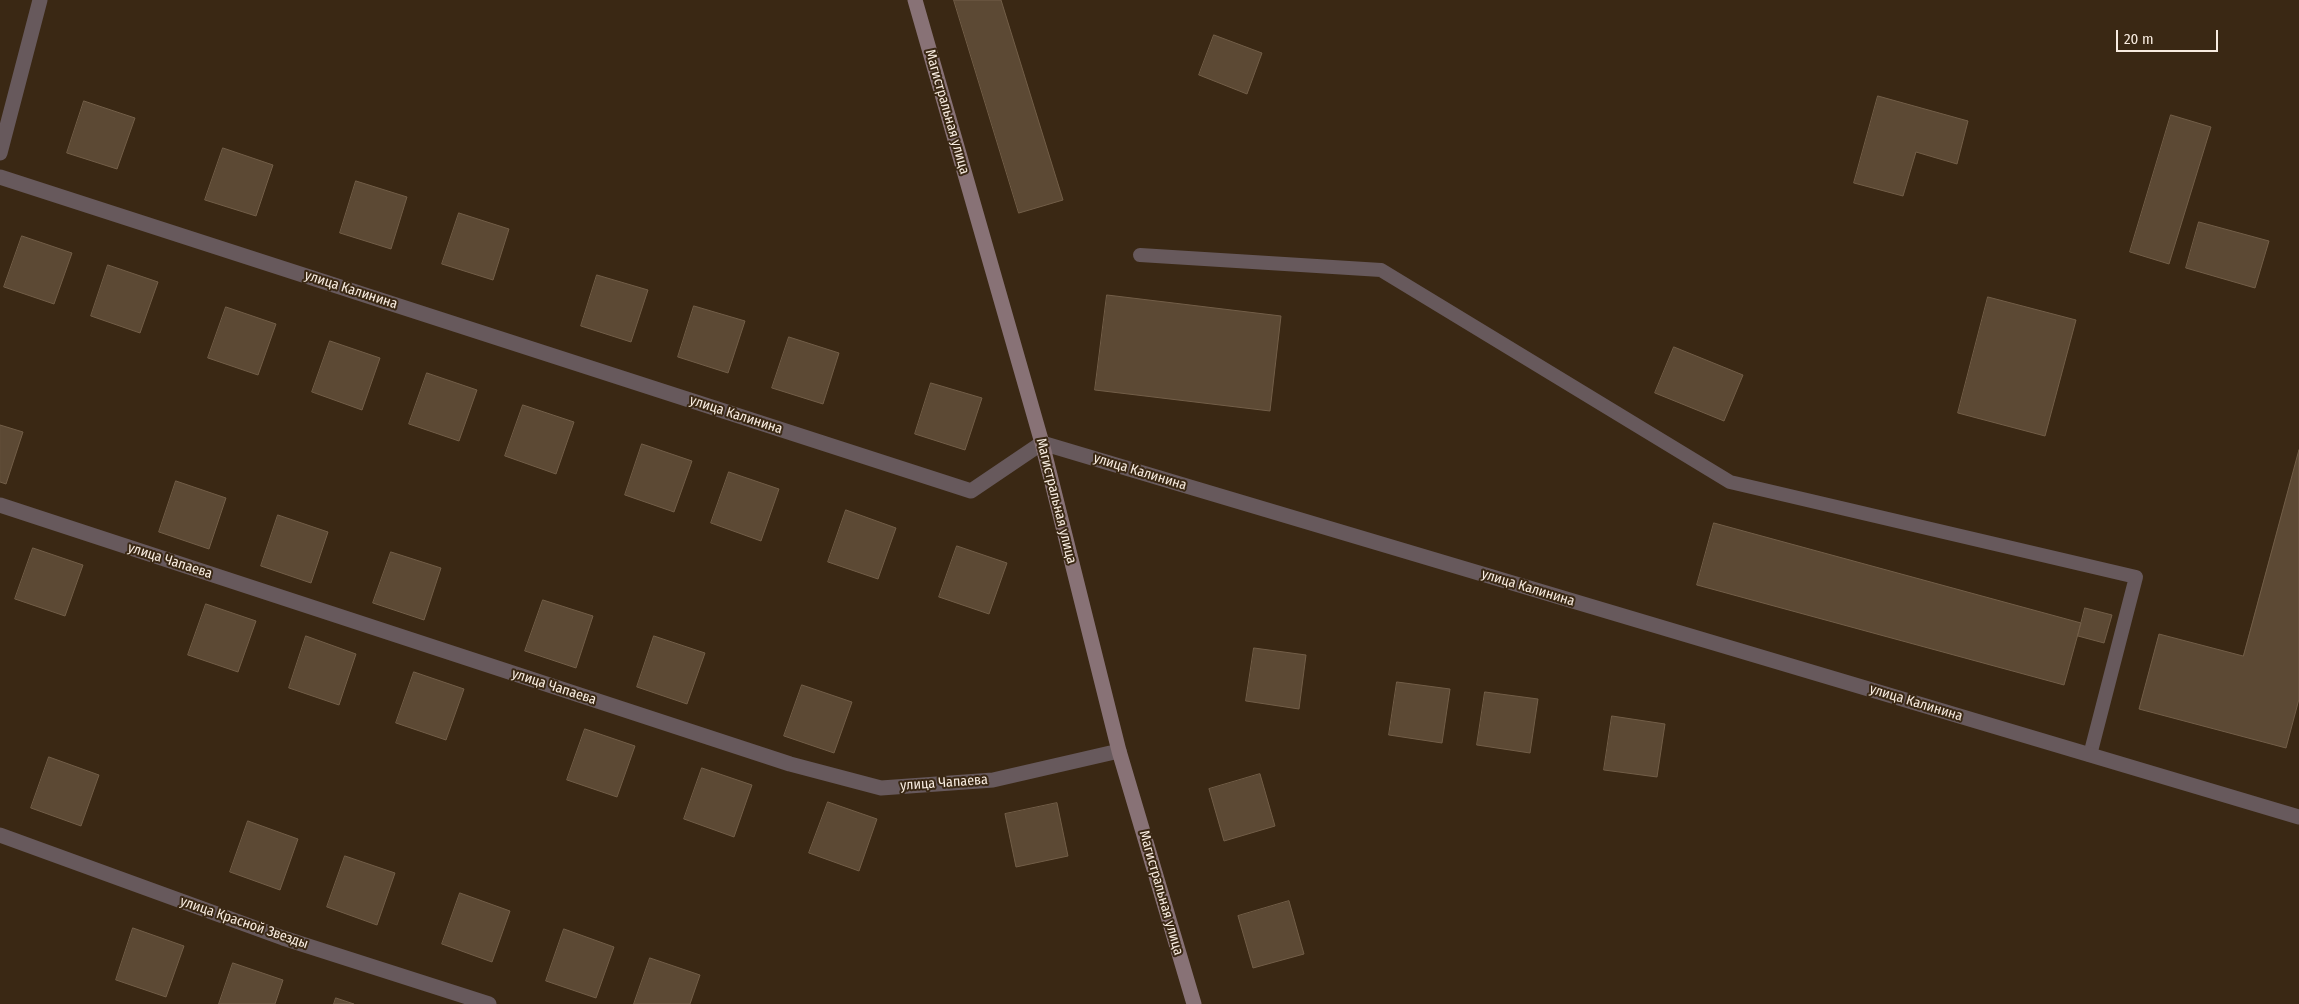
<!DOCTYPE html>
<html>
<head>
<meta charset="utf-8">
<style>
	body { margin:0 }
	#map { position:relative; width:2299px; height:1004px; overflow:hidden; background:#3a2814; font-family:"Fira Sans Condensed",sans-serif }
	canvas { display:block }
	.scale { position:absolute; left:2116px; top:30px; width:102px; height:22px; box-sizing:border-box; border:2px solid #f8ece0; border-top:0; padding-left:6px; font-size:15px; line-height:18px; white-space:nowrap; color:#f8ece0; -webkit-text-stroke:4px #3a2814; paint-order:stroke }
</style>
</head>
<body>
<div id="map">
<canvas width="2299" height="1004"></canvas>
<div class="scale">20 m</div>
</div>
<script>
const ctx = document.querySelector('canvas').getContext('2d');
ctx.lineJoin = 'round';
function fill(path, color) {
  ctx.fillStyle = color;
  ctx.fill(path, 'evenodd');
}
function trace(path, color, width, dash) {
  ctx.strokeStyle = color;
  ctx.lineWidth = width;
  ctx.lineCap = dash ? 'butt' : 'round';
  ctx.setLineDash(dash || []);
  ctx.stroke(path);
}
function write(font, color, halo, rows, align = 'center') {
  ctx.font = font + ' "Fira Sans Condensed",sans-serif';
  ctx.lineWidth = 4;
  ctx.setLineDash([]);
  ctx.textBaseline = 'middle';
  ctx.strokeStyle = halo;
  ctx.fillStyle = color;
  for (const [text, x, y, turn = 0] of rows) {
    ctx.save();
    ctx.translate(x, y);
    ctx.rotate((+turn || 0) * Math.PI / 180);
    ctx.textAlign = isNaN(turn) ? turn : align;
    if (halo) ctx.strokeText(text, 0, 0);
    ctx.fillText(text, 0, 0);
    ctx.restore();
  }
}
const building = new Path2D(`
	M954,0H1001L1063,200L1019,213Z
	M1214,35L1262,53L1247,94L1199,75Z
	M1878,96L1968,121L1957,164L1916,152L1903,196L1854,183Z
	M84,101L135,118L117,169L67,153Z
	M2171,115L2211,127L2169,264L2130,252Z
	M223,148L273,165L256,216L205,200Z
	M356,181L407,197L391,249L340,233Z
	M459,213L509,229L493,280L442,264Z
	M2199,222L2269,241L2255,288L2186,268Z
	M22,236L72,253L54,304L4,287Z
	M108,265L158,282L140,333L91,316Z
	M597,275L648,290L631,342L581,326Z
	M1107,295L1281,316L1270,411L1095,390Z
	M1988,297L2076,320L2045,436L1958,413Z
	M694,306L745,321L728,373L678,357Z
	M226,307L276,324L258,375L208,358Z
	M789,337L839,353L823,404L772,388Z
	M330,341L380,358L362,410L312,392Z
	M1674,347L1743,375L1724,421L1655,393Z
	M427,373L477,390L459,441L409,424Z
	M931,383L982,398L965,450L915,434Z
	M523,405L574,422L556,474L505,456Z
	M0,425L23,432L6,484L0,482Z
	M642,444L692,461L674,512L625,495Z
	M2299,450V699L2286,748L2139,709L2159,634L2243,656Z
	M729,472L779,489L761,541L711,523Z
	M176,481L226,498L209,549L159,532Z
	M846,510L896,528L878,579L828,562Z
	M278,515L328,532L311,583L261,566Z
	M1714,523L2081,623L2064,685L1697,585Z
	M957,546L1007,563L989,614L939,597Z
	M33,548L83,565L65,616L15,599Z
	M391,552L441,568L424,620L373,603Z
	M543,600L593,616L576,668L525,651Z
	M206,604L256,621L238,672L188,655Z
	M2085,608L2112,615L2104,643L2078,636Z
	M306,636L356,654L339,705L289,688Z
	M654,636L705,653L687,704L637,687Z
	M1254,648L1306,655L1299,709L1246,701Z
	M414,672L464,689L446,740L396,723Z
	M1397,682L1450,689L1442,743L1389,735Z
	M802,685L852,702L834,753L784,736Z
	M1485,692L1538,699L1530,753L1477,745Z
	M1612,716L1665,724L1657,777L1604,770Z
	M585,729L635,746L617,797L567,780Z
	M49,757L99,775L81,826L31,808Z
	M702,768L752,785L734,837L684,819Z
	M1260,774L1275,826L1224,841L1209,789Z
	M828,802L877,819L859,871L809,853Z
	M1057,803L1068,856L1016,867L1005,814Z
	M248,821L298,839L280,890L230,872Z
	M345,856L395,873L377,925L327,907Z
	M460,893L510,911L492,962L442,944Z
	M1289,901L1304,954L1253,968L1238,916Z
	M133,928L184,946L166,997L116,980Z
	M564,929L614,947L596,998L546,981Z
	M650,958L700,975L690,1004H634Z
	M233,963L283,980L275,1004H219Z
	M336,998L354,1004H334Z`);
const lane = new Path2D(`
	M1140,255L1381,270L1730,482L2136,577L2090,755`);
const street = new Path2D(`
	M0,153L40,0
	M0,177L971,491L1042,443L2299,817
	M0,505L790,764L881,788L993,780L1119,751
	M0,835L283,938L489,1004`);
const secondary = new Path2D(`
	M915,0L1042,443L1119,751L1194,1004`);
const streetNames = [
	["Магистральная улица",947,112,74],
	["улица Калинина",351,290,18],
	["улица Калинина",736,415,18],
	["улица Калинина",1140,472,17],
	["Магистральная улица",1056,501,76],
	["улица Чапаева",170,561,18],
	["улица Калинина",1528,588,17],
	["улица Чапаева",554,687,18],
	["улица Калинина",1916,703,17],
	["улица Чапаева",944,783,-4],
	["Магистральная улица",1161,893,74],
	["улица Красной Звезды",244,923,19]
];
fill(building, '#5c4934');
trace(building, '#725e48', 1);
trace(lane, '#67595c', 14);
trace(street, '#67595c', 15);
trace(secondary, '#887276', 15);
write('14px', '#f8ece0', '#3a2814', streetNames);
</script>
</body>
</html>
